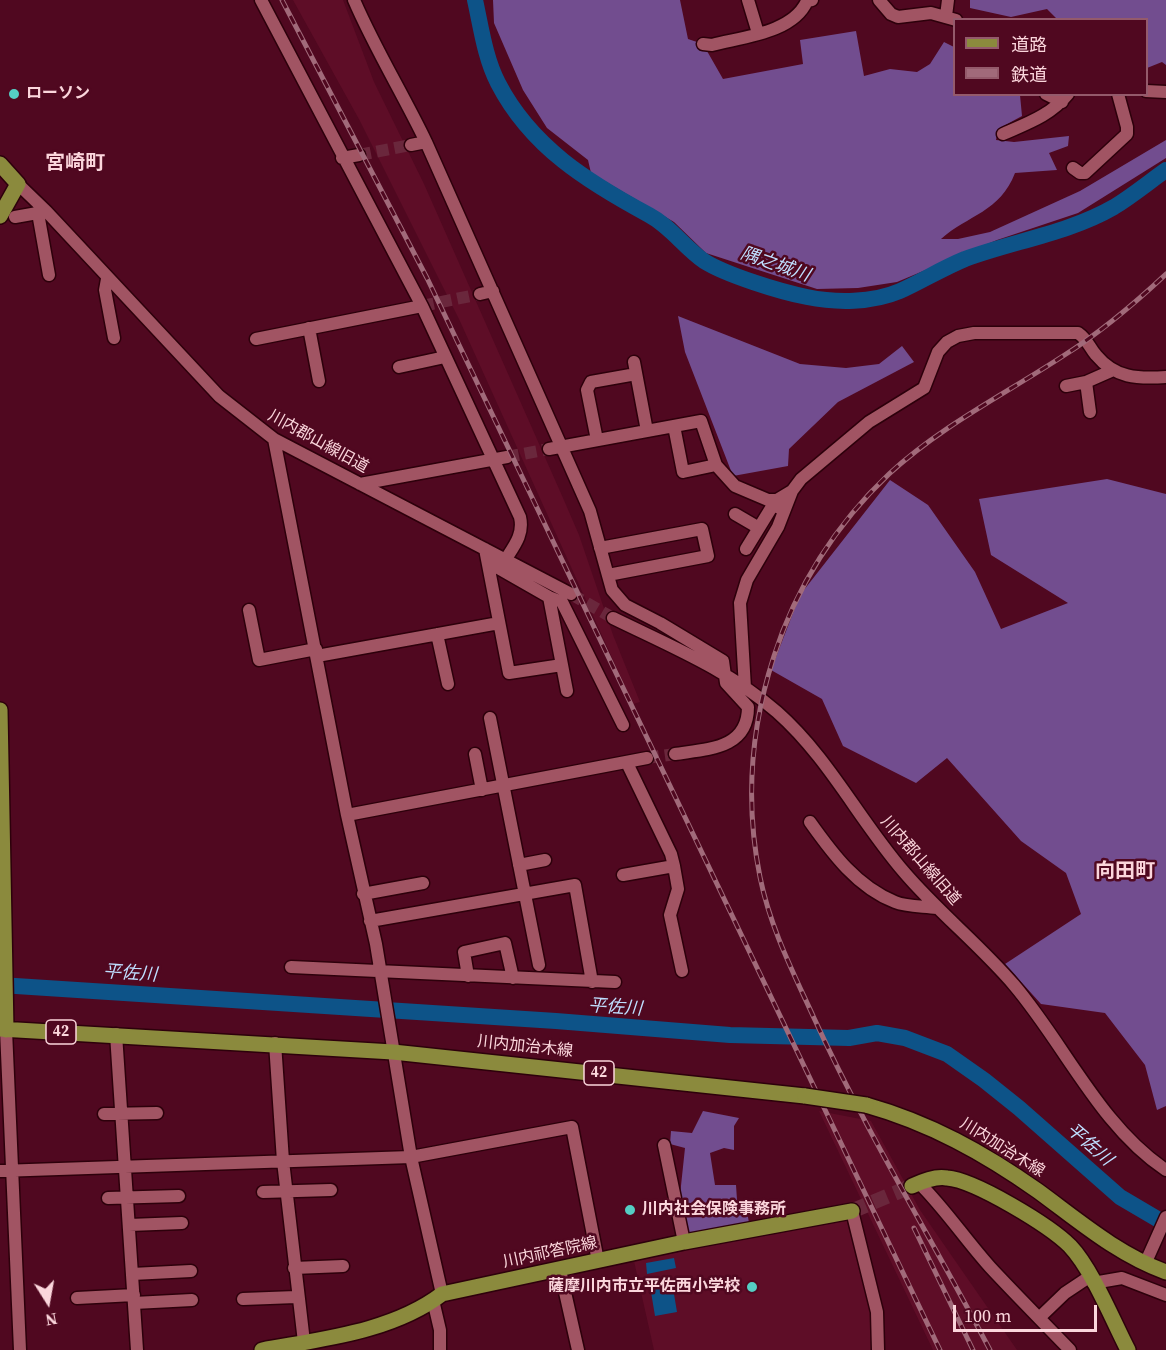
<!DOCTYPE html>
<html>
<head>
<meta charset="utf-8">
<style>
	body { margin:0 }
	#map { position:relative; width:1166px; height:1350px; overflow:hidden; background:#500820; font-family:"Source Serif 4","Noto Sans JP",serif }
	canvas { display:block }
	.legend { position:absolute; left:953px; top:18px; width:195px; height:78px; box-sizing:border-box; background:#500820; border:2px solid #945a6b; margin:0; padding:8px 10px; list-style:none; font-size:18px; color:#fbd6dc }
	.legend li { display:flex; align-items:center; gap:12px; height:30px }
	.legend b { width:30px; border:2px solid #945a6b }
	.north { position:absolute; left:18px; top:1272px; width:60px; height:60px; -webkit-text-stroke:4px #500820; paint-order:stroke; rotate:169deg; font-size:16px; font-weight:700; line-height:24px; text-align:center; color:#fbd6dc }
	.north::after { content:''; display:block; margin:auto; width:21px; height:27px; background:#fbd6dc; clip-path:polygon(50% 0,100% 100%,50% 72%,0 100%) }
	.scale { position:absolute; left:953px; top:1305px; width:144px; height:27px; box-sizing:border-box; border:3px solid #fbd6dc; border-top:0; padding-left:8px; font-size:18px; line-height:21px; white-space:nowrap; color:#fbd6dc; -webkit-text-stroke:4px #500820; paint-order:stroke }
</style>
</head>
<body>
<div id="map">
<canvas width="1166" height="1350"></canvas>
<ul class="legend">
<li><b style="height:8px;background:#8b8a3d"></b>道路</li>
<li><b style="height:8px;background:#a16a7a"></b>鉄道</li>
</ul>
<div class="north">N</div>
<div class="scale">100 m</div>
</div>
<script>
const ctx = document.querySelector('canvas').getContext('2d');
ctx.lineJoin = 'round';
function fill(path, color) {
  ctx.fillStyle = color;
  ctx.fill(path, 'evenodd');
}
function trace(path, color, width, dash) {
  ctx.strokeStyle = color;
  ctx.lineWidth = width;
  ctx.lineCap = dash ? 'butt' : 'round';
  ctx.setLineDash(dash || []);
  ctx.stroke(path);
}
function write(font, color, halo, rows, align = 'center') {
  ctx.font = font + ' "Source Serif 4","Noto Sans JP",serif';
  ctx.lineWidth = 5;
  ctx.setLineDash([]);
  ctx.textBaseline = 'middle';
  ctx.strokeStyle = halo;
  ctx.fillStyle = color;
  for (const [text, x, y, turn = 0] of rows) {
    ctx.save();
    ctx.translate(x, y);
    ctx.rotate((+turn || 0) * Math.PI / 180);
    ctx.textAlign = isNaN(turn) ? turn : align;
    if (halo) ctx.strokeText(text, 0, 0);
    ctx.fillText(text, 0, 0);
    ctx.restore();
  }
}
const built = new Path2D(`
	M293,0H343L374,82L424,184L563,498L579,535L613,635L640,702L633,704L459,319L360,121Z
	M819,1111L871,1121L920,1210L1017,1350H933Z
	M846,1218L871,1312V1350H654L634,1261Z`);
const forest = new Path2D(`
	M493,0H680L688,39L703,44L723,79L803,64L800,40L856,31L864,76L890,69L917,72L930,64L944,42L954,47V94L1020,95L1022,116L998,129L996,140L1014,142L1069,136L1068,146L1049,153L1057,170L1015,173C1000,212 968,215 941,239H958L990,232L1080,191L1166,140V158L1078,213L997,240L897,282L858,288L817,289L706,253L674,222L591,173L588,160L547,128L523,90L494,23Z
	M970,0H1166V65L1162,62L1147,68L1146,20L1056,18L1047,9L1011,17L970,8Z
	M678,316L800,364L846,368L879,364L902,346L914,362L838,402L789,449L788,466L733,476L685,352Z
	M1107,479L1166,494V1106L1157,1110L1145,1065L1105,1013L1041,1004L1005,964L1081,914L1066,873L1021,841L947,758L916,783L843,746L822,699L771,670L800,595L890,480L928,505L975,572L1001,629L1068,603L991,555L979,499Z
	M703,1111L739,1118L734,1126V1150L724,1148L710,1153L715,1185H736L737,1200L745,1199L749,1223L687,1235L680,1195L685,1148L670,1144L671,1131L692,1133Z`);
const water = new Path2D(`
	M674,1258L676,1268L647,1274L646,1263Z
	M671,1276L677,1312L655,1316L649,1280Z`);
const river = new Path2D(`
	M475,0C481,27 485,58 498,83C531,147 588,182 649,215C670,226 684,247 704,261C726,275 781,292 807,297C836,303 872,303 900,291C922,281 943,268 965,259C1014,241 1069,233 1114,207C1132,196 1149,182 1166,170
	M0,985L556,1021L730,1035L849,1038L877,1033L905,1038L947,1054L984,1080L1019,1108L1120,1197L1166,1224`);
const minorTunnel = new Path2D(`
	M359,155L411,145
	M422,306L480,294
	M507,457L549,449
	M571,594L613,618
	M647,758L675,754`);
const majorTunnel = new Path2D(`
	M852,1211L912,1186`);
const minor = new Path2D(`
	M261,0L422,306L520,517C525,538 509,551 500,569
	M354,0C375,49 403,94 426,142L590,511L612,590L625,605L660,623L723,661L726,683L748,707C748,749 708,749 675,754
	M748,0L758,33
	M879,0L891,14L898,17L931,13L956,20
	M946,16L948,0
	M703,44L712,45C742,37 793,33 807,1L812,0
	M1146,91L1166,92
	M1046,94L1062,102
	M1003,134C1028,123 1051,115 1068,94
	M411,145L426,142
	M342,158L359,155
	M1073,168L1080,173H1085L1127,134V127L1118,94
	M18,184L47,212L219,396L274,439L571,594
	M38,213L49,275
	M15,217L43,212
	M107,279L105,290L114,338
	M480,294L493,291
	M309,328L319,381
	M256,339L422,306
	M634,362L647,431
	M399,367L445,357
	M1086,382L1090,412
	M1066,386L1086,382L1111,371
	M674,426L683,472L716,465
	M274,439L347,815L376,944L411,1157L442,1294
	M597,440L587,390L591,382L636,374
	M549,449L701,421L716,465L735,486L768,500H777L792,491
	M360,484L507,457
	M735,514L759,528
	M600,548L702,529L708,556L608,575
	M485,549L509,673L562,665L567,691
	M746,549L773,505L784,510
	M493,565L549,597L562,665
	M549,597L562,602L623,725
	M249,610L259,660L316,649
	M613,618C670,646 729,670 777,712C829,758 859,820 904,872C938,912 980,945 1014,985C1065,1045 1100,1126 1166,1170
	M437,634L448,684
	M317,656L499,623
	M745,688L740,603L747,580L778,527L792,491L801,479L869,422L924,388L938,352L947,342L958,336L974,333H1078C1088,340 1089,347 1096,355C1115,378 1137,379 1166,377
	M490,718L539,965
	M475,754L482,790
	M347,815L647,758
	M810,822C832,853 857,887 895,902C907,907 924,906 937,908
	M519,865L545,860
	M674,866L678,889L670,915L682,971
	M623,875L674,866L671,854L627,763
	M363,894L423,883
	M370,921L575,885L592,982
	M291,967L615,982
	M468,976L464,952L505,943L513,978
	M6,1030L20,1350
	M116,1034L137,1350
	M275,1043L283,1161L304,1342
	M104,1114L157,1113
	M664,1145L684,1242
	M0,1171L411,1157L572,1127L598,1261
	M919,1183C945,1209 965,1239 990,1267C1016,1295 1043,1322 1070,1350
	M263,1192L331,1190
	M108,1198L179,1196
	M852,1211L877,1312L878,1350
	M129,1225L182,1223
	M1145,1264L1166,1217
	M294,1268L343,1266
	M560,1270L578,1350
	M132,1274L191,1271
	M1093,1283L1122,1278L1166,1295
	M77,1298L134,1295
	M243,1299L296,1297
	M433,1300L440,1330V1350
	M134,1303L192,1300
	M1039,1318L1065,1293L1089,1277`);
const major = new Path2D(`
	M0,164L18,184L0,216
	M0,710L6,1030
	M0,1029L393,1052L805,1096
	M866,1105C930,1123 984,1153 1038,1191C1079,1221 1117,1254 1166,1272
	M912,1186C923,1181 935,1176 947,1178C975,1180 1050,1226 1070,1246C1092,1269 1113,1321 1128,1350
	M262,1350C321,1339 392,1332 442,1294L684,1242L852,1211`);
const rail = new Path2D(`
	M282,0L427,278L940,1350
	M914,1228L973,1350
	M990,1350C932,1239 866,1132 814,1018C793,972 770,927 760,877C745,803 751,727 774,656C796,587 836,524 889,474C941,426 1005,394 1063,356C1101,332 1134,304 1166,274`);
const majorBridge = new Path2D(`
	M805,1096L866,1105`);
const markers = [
	[14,94,6,"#55cec4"],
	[630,1210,6,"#55cec4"],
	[752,1287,6,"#55cec4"]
];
const shields = [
	[61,1032,30],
	[599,1073,30]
];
const shieldNames = [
	["42",61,1032],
	["42",599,1073]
];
const poiNames = [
	["ローソン",26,94],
	["川内社会保険事務所",642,1210],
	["薩摩川内市立平佐西小学校",740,1287,"right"]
];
const streetNames = [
	["川内郡山線旧道",318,442,29],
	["川内郡山線旧道",920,861,49],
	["川内加治木線",525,1047,6],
	["川内加治木線",1002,1148,32],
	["川内祁答院線",550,1253,-12]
];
const waterNames = [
	["隅之城川",775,265,19],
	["平佐川",130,974,4],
	["平佐川",615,1008,4],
	["平佐川",1089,1145,41]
];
const quarterNames = [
	["宮崎町",75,164],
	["向田町",1125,872]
];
fill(built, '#5e0d27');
fill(forest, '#724d8f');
fill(water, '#0d5388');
trace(river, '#0d5388', 16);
trace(minorTunnel, '#6a273c', 12, [12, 6]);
trace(majorTunnel, '#6a273c', 15, [15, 8]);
trace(minor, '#2d000b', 15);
trace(major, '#2d000b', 18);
trace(minor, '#a15463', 12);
trace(major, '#8b8a3d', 15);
trace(rail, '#a16a7a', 5);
trace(rail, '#500820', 3, [9]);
trace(majorBridge, '#2d000b', 18, []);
trace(majorBridge, '#8b8a3d', 15);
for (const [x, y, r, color] of markers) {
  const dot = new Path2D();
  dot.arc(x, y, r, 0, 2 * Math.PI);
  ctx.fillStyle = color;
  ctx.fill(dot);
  trace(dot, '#500820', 2);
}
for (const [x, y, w] of shields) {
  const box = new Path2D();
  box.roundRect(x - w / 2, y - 12, w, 24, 4.5);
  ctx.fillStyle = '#500820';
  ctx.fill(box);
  trace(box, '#fbd6dc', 1.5);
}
write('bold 15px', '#fbd6dc', null, shieldNames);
write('bold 16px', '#fbd6dc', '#500820', poiNames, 'left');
write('16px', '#fbd6dc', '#500820', streetNames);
write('italic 18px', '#bfdfff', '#500820', waterNames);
write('bold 20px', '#fbd6dc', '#500820', quarterNames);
</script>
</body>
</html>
